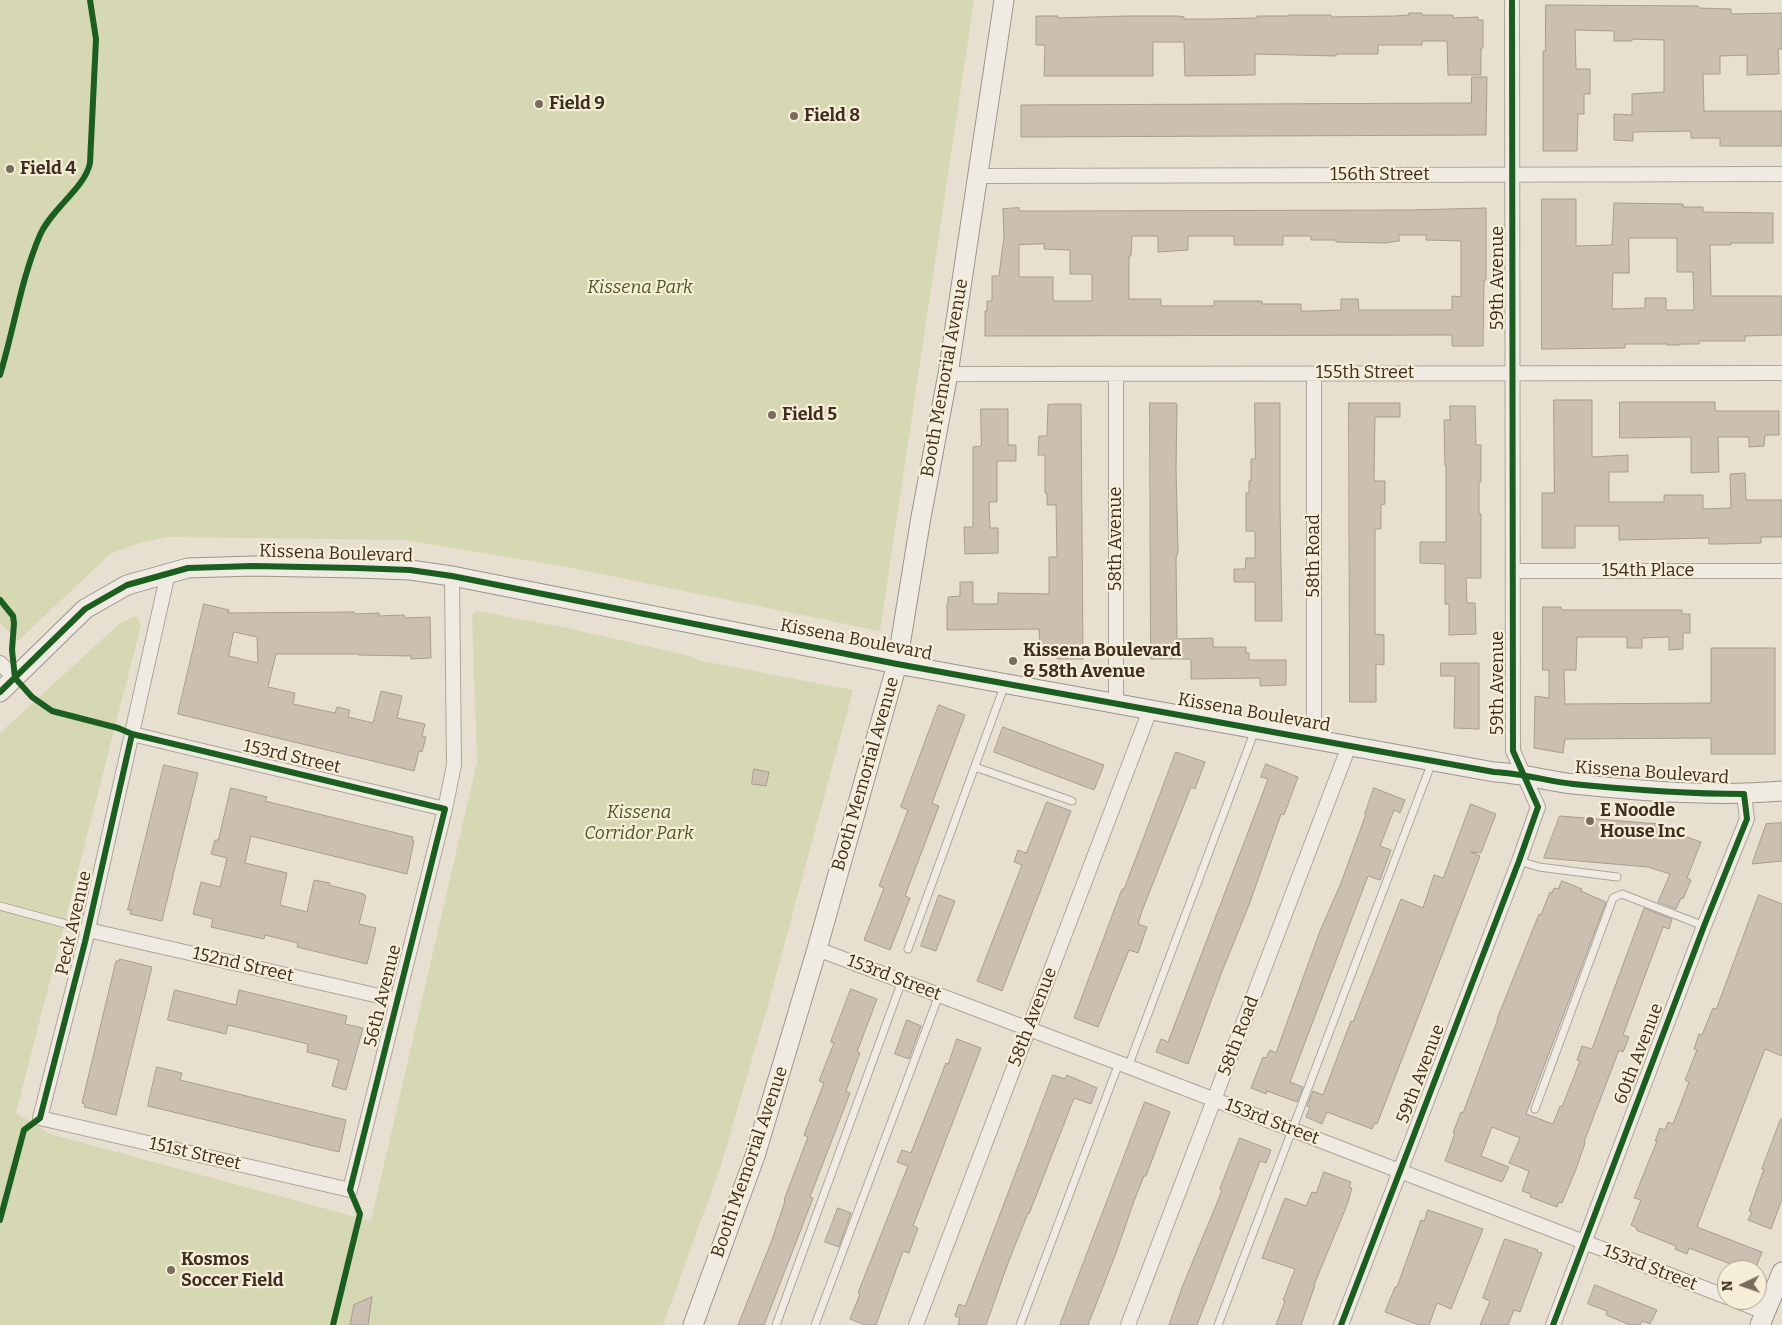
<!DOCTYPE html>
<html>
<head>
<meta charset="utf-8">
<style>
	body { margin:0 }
	#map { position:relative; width:1782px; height:1325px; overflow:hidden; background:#e7e0d1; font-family:Bitter,serif }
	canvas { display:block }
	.north { position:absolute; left:1717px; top:1260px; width:50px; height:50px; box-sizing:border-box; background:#f7eed8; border:1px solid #ada18e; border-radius:50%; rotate:267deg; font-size:14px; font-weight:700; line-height:20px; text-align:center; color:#3d2e20 }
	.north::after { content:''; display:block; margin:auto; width:18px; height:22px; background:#786c5e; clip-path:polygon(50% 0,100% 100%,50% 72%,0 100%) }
</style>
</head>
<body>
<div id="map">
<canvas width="1782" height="1325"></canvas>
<div class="north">N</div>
</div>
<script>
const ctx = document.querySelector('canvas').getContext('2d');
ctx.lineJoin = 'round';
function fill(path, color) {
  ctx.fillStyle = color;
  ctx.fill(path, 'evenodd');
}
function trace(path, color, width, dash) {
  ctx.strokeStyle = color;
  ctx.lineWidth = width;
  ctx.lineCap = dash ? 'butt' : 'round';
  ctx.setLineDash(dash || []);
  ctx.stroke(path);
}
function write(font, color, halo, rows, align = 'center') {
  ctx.font = font + ' Bitter,serif';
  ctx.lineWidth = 4.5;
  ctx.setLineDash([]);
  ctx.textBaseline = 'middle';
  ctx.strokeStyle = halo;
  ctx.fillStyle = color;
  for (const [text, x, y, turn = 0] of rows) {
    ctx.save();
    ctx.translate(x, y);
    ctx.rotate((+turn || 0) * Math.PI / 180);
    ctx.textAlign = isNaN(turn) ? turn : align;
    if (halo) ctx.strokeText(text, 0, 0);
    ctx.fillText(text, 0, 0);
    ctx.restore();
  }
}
const green = new Path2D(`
	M0,0H974L880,631L567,567L406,540L167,537L139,543L110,554L18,641L0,623Z
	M477,611L572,629L690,656L697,660L853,690L768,1005L720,1168L663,1325H0V733L119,624L133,617H138L141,625L16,1113L50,1134L371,1221L477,762L472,615Z`);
const building = new Path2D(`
	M1546,5L1698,6L1699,8L1731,9V14L1782,13V49H1778L1779,74L1747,75V55L1720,56V74H1703L1704,111H1782V146H1720V138H1691V131L1633,132V141L1614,140V114L1632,115V94L1664,92V40L1632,39V41H1614V31L1575,30L1576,69H1590V94H1584V114H1578L1577,151H1543V51H1545Z
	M1409,13H1422V15H1453V18L1478,17V20H1483V48H1481V75H1448L1447,41H1422V45H1378V54H1336V56L1255,54V75L1185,76L1184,42H1153V76H1044L1045,45H1036V16H1058V18L1127,16H1178L1184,17V19H1211L1257,18V16H1289V15H1331V17L1394,16L1409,15Z
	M1472,77H1487L1486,135L1021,137V105L1471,103Z
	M1542,199H1576V246L1612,245L1614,203L1683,204V207H1703V212L1773,213V243H1731V245H1710L1711,296H1782V335L1745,336V341H1699V344H1680V345H1667V344H1625V348L1542,349ZM1629,238H1677V272H1693L1694,310H1666V298H1645V308L1612,309L1613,273H1629Z
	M1019,208V211H1058L1411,210L1486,208V280H1484L1483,346H1452V335L985,336V311H987V301H992V276H999L1004,236L1003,209ZM1399,235H1426V240L1461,241V297L1452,296V310H1359L1358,299H1341V310L1315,311H1301V304H1262V301H1214V306H1161V299H1129V256H1131L1132,236H1158V252L1188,250V236H1234V245H1283V236H1311V240H1336V242L1385,243L1399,241ZM1044,244V249L1070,250V274H1092V301H1053V277H1019V245Z
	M1554,400H1592V457L1628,455V472H1609V502H1664V495H1703V509L1731,508L1730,474L1745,473L1746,500H1782V537H1761V543L1722,544H1709V538L1619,540V526H1575V548H1542V493H1554Z
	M1620,402H1715V411H1779V435H1765L1764,446L1749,447V437H1718L1719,472L1691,473V437L1620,438Z
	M1150,403H1176L1177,405L1176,468L1178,552L1176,558L1177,639L1213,638V647H1246V653H1249V660H1286V685L1260,686V678L1191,679V659H1151Z
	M1255,403H1280V506L1282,621H1255V582H1234V569H1245L1246,558H1255V531H1246V493H1249V481H1251V459H1255Z
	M1349,403H1400V417H1375L1374,479L1375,481H1385V504L1381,505V529H1375V634L1384,635V665L1376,664V702H1350Z
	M1056,404H1081L1083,659H1057V645H1040L1039,629L947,630V604H948V597L960,596V582H973V604H998V593L1049,594V557H1057L1056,505H1047V493H1045V455H1038L1039,436H1047L1048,405Z
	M1450,406H1475L1476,445H1481V482H1479V514H1481V578H1466L1467,603H1475L1476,634L1449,635V604H1445V564L1420,563V542H1446V465H1445L1444,420H1450Z
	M981,409H1008V445H1016V461H997V502H989L990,528H998V553L965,554L964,527H973V447L981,446Z
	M204,604L229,610L228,613L354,612V614L379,613V616L404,615L405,618L430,617L431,658L411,659V656L359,655V654H276L268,687L295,693L293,704L335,713L337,707L350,710L348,717L373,723L381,691L402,696L397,718L425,724L422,736L426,737L422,752L419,751L414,771L178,714ZM234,632L257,637L258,663L229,656Z
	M1543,607H1561L1562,610H1682V614H1690V633H1683V649L1669,650V637L1642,638V648H1627V637H1577L1576,670H1564L1565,704L1711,703V648H1775V754H1711V738L1565,739L1563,753L1534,748L1535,696L1549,698V670H1543Z
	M1441,663H1479V729L1454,728L1455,676H1441Z
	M939,705L965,715L932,803L939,806L905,896L910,898L890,950L864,940L884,888L879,886L908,810L901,807Z
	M1003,727L1104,765L1094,790L994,752Z
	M1176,752L1205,762L1195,789L1191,787L1142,911L1138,924L1147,927L1138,953L1129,950L1098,1027L1074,1018L1122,889H1124L1142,842Z
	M1266,764L1298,777L1284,815L1281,814L1249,905L1221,974L1188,1064L1156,1052L1161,1039L1168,1042L1258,806L1268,779L1261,777Z
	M164,765L198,773L162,921L130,914L131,910H128Z
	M754,769L769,772L766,786L752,784Z
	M231,788L267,797L265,801L413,837L412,841H414L407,874L251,836L245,863L287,873L280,905L307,912L314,880L330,883L329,885L364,894L363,895L366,896L359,924L376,928L367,964L297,947L298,943L265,935L264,939L211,927L213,919L193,914L201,882L220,887L227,858L211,854L215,840H218Z
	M1374,788L1405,800L1400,813L1394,810L1380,846L1391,850L1380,880L1368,876L1290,1082L1303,1087L1297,1102L1267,1091L1266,1094L1251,1088L1263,1057L1266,1058L1270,1050L1276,1053L1320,931L1341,883L1366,814H1365Z
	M1047,802L1071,811L1002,991L977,981L1022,865L1014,862L1018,850L1026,853Z
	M1471,804L1496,814L1481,853L1471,852L1480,856L1377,1124L1375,1123L1372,1129L1327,1112L1322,1124L1306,1117L1310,1107L1307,1106L1313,1091L1323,1095L1351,1021L1353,1022L1401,899L1423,908L1434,875L1443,878Z
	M1560,816L1659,824L1671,831L1701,842L1687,878L1691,880L1683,899L1681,898L1676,909L1658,902L1670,874L1648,867L1544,858Z
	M1782,823V861L1752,864L1766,824Z
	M1562,881L1582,889L1581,891L1606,902L1526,1114L1553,1124L1560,1106L1562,1107L1580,1061L1577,1060L1582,1046L1592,1049L1644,908L1672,919L1669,929L1663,927L1623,1035L1629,1037L1623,1052L1619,1050L1584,1142L1585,1143L1576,1169L1562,1203L1559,1202L1557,1207L1530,1197L1531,1194L1522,1191L1529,1171L1509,1163L1520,1138L1492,1127L1481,1156L1509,1167L1502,1182L1445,1161L1455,1133H1453L1461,1112L1463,1113L1498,1019H1497L1539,914L1541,915L1550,892L1552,893L1554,888L1558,889Z
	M939,895L955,901L936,951L921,946Z
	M1759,895L1782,904V1056L1765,1049L1697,1227L1762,1252L1755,1270H1746L1689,1248L1687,1254L1675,1249L1676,1246L1636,1230L1637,1228L1631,1225L1641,1200L1634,1198L1657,1141H1655L1660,1128L1665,1130L1668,1122L1673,1124L1689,1082L1685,1080L1697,1050L1694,1049L1699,1034L1702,1035L1713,1008L1716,1009Z
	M120,959L152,967L116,1115L84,1107L85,1104L82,1103L116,961H119Z
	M851,989L877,999L857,1052L860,1053L846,1091L850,1093L810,1197L813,1198L764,1325H738L772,1240L785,1201L784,1200L808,1137L804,1135L824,1083L819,1081L834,1043L831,1042Z
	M175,990L236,1005L239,990L347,1016L345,1024L363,1028L346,1090L332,1086L339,1060L307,1052L308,1044L228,1025L226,1034L168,1020Z
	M907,1020L921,1026L909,1059L895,1054Z
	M957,1039L981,1048L913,1226L918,1228L909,1253L903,1251L876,1325H865L850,1319L860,1294L858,1293L908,1166L897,1162L902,1150L911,1153L946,1063L948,1064Z
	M157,1067L182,1073L180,1080L346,1120L339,1152L148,1106Z
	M1053,1075L1065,1079L1067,1075L1097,1088L1091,1104L1074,1098L1029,1214L1028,1213L1008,1263L986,1325H958L960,1318L955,1316L959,1304L965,1306Z
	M1145,1102L1170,1112L1146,1176H1144L1134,1201L1116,1253L1088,1325H1060Z
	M1781,1119H1782V1199L1771,1229L1748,1220L1752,1212L1749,1211L1764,1169H1762Z
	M1240,1138L1271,1150L1266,1163L1260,1161L1197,1325H1169L1183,1285L1217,1203L1222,1190L1220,1189Z
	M1324,1172L1351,1182L1349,1187L1352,1188L1347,1205L1314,1285H1315L1301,1325H1276L1285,1301L1283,1300L1295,1269L1262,1258L1285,1198L1306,1206L1312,1192L1316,1193Z
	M838,1208L851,1213L839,1247L825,1242Z
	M1428,1210L1483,1229L1451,1309L1437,1303L1429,1325H1419L1385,1312L1395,1287H1397L1421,1220L1424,1221Z
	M1505,1239L1538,1250L1537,1252L1542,1253L1520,1312L1514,1310L1508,1325H1480L1490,1301L1483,1298Z
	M1595,1285L1657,1310L1650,1324L1642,1321L1640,1325H1630L1606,1315L1607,1311L1588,1304Z
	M372,1297L368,1325H350L354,1305Z`);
const lane = new Path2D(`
	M975,767L1072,801
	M1519,861L1539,867L1617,877
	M0,906L88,930
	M908,949L1005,684
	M1128,1067L1255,730
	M1535,1109L1613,898L1622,894L1704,926
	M776,1325L902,981
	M815,1325L939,995
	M1020,1325L1119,1063
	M1218,1325L1432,762`);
const street = new Path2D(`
	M978,176L1782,174
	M948,374L1782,373
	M1116,374V703
	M1513,571H1782
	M168,573L85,942L40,1118L350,1190L445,809L454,765L452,576
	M0,663L15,678
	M132,734L445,809
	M1314,739V374
	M88,930L397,1000
	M817,949L1119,1063L1727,1297
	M1734,1300L1765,1312
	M916,1325L1150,710
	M1128,1325L1349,746
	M1341,1325L1519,861L1538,807L1513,751L1512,0
	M1553,1325L1704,926L1747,819L1744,794`);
const secondary = new Path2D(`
	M0,692L85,609L127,585L188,568L253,566L356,568L410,570L452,576L897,664L1494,772C1521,773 1547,781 1573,784C1643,791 1712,797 1782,791
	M693,1325L755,1156L817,949L897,664L921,517L948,374L1004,0
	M1760,1325L1782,1272`);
const cycleway = new Path2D(`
	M0,375C14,329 21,279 40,235C52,208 85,188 90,163L96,39L90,0
	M0,600L13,616L14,623L12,650L15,678L32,697L52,711L118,728L132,734L445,809L350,1190L360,1214L333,1325
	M0,692L85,609L127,585L188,568L253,566L356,568L410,570L452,576L897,664L1494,772C1521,773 1547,781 1573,784C1632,790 1685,794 1744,794L1747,819L1704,926L1553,1325
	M0,1220L24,1130L40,1118L85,942L132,734
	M1341,1325L1519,861L1538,807L1513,751L1512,0`);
const markers = [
	[539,104,5,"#786c5e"],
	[794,116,5,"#786c5e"],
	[10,169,5,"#786c5e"],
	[772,415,5,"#786c5e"],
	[1013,661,5,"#786c5e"],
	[1590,821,5,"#786c5e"],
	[171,1270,5,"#786c5e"]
];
const poiNames = [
	["Field 9",549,104],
	["Field 8",804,116],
	["Field 4",20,169],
	["Field 5",782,415],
	["Kissena Boulevard",1023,651],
	["& 58th Avenue",1023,672],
	["E Noodle",1600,811],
	["House Inc",1600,832],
	["Kosmos",181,1260],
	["Soccer Field",181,1281]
];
const streetNames = [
	["156th Street",1380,175],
	["59th Avenue",1498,278,-90],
	["155th Street",1365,373],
	["Booth Memorial Avenue",945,378,-80],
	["58th Avenue",1116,539,-90],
	["Kissena Boulevard",336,554,2],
	["58th Road",1314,556,-90],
	["154th Place",1648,571],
	["Kissena Boulevard",856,640,11],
	["59th Avenue",1498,683,-90],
	["Kissena Boulevard",1254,713,10],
	["153rd Street",292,757,13],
	["Kissena Boulevard",1652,773,4],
	["Booth Memorial Avenue",866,774,-74],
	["Peck Avenue",74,923,-77],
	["152nd Street",243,965,13],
	["153rd Street",894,978,21],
	["56th Avenue",383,996,-76],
	["58th Avenue",1033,1017,-69],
	["58th Road",1239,1036,-69],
	["60th Avenue",1639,1054,-69],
	["59th Avenue",1421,1074,-69],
	["153rd Street",1272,1122,21],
	["151st Street",195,1154,13],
	["Booth Memorial Avenue",750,1162,-71],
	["153rd Street",1650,1268,21]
];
const parkNames = [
	["Kissena Park",640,288],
	["Kissena",639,813],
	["Corridor Park",639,834]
];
fill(green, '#d6d7b3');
fill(building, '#cbbfb2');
trace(building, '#a89c90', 1);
trace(lane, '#ada599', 9);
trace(street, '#ada599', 16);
trace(secondary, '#9c958a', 21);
trace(lane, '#efebe3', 7);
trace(street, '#efebe3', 14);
trace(secondary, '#efebe3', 19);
trace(cycleway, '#1b5e20', 6);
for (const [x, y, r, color] of markers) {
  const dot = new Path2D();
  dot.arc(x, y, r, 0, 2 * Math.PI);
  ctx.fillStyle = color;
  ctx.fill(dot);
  trace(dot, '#f7eed8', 2);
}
write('bold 18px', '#3d2e20', '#f7eed8', poiNames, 'left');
write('18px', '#3d2e20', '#f7eed8', streetNames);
write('italic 18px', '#4d5a26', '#f7eed8', parkNames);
</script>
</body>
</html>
